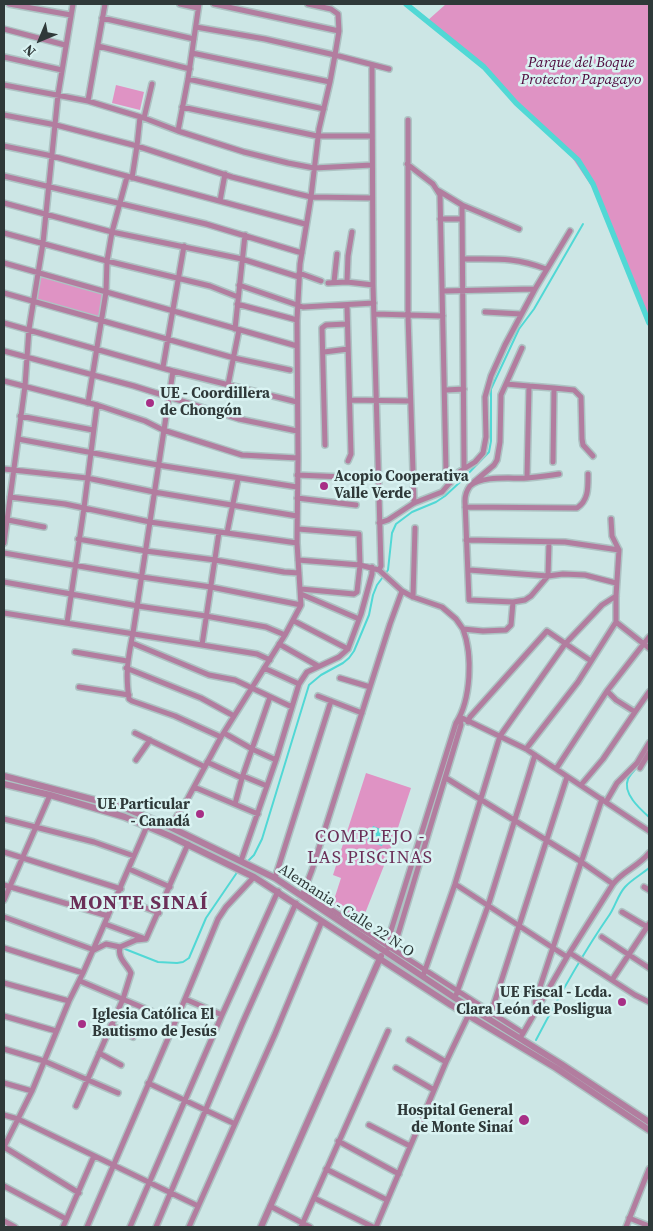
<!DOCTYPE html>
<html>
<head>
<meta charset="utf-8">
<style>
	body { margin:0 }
	#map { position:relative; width:653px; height:1231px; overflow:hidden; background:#cce6e5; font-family:"Source Serif 4",serif }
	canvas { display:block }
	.frame { position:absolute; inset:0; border:5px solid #2f3939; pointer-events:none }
	.north { position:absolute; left:15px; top:15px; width:50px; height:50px; -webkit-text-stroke:4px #d9f3f2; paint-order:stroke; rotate:225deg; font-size:14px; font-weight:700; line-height:20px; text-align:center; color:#2f3939 }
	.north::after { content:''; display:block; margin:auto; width:18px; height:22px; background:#2f3939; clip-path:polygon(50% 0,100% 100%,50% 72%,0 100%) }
</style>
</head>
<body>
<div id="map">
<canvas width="653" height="1231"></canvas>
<div class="frame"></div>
<div class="north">N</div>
</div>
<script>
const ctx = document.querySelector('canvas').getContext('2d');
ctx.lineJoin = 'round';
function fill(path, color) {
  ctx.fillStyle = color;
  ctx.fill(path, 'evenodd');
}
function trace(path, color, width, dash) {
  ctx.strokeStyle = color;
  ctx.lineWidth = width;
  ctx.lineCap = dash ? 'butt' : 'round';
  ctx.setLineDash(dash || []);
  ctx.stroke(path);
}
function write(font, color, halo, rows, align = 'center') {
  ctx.font = font + ' "Source Serif 4",serif';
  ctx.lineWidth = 5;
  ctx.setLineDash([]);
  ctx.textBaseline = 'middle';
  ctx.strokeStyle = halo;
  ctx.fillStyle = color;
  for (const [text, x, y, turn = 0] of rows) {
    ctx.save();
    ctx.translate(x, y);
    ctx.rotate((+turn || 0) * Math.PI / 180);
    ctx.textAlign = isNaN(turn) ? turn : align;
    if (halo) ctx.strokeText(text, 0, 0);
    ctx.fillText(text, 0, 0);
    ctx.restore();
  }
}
const green = new Path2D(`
	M446,4H649V323L598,196L567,150L519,106L477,61L427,21Z
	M116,85L144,92L140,110L112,103Z
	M40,275L104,292L100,317L37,300Z
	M366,773L411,788L393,843L362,921L332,906L341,878L333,875Z`);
const water = new Path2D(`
	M373,826L388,832L382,846L367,841Z`);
const stream = new Path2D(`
	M644,755L649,748
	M638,766C635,770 630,775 628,779C622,793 640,809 649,817
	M247,862L254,855L262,839L309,685L321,675L343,663L349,658L354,651L369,615L373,595L377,585L388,570L392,533L396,524L412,512L436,502L445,496L459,483L489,452L491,441V389L519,329L534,309L583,224
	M125,949L158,962L177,963L183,962L189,958L206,918L238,871
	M536,1040C558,998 581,956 608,917C615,908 617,896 625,887C631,880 642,874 649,868`);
const canal = new Path2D(`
	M406,4L484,67L516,103L578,160L593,184L649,323`);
const minor = new Path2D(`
	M9,4L71,15
	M180,4L198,8
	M308,4L331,9L338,14L339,31
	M102,18L194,39
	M196,27L265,39L335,55L339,31L214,4
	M4,29L65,45
	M98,46L190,69
	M192,53L330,82L335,55L389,69
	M4,57L62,70
	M372,65L373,285L381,566L379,570
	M188,79L324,109
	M4,85L88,101L144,118L178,131L244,152L288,163L314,168L372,165
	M88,101L105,4
	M182,107L317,136H372
	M4,115L56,125L137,146L232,177L294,193L311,197L372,198
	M144,118L152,84
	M408,120V315L414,503
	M178,131L188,79L199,4
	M4,146L52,156L305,224
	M407,164L433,184L440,195L446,471L450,483
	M4,176L206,224L302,253
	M132,178L137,146L140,117
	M439,191L462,205L464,467
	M220,201L225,174
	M4,203L112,232L242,259L299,277
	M462,205L519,229
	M440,219H462
	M4,233L107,261L210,286L238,297
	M463,259C496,259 515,257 546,269
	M4,263L297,346
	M299,273L321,281
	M334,282L337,254
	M347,282L348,256L352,232
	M328,283L347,282L373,285
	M239,285L303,307L374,303
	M443,291L535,289
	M4,293L234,358L290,370
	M237,304L297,320
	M347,305L351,454L348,461
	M485,312L521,314
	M375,314L443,316
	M4,323L173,371L297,402
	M235,329L245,235
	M4,351L134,386L239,419L297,431
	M324,352L348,349
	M163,367L184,246
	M173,371L133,633C128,659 125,672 129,699L132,701L175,716L221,737
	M4,381L97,405L145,421L163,430L242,455L298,458
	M506,384L529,386
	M228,385L239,330
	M554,388L574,390L581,397L582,439L583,445L593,456
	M446,390L464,389
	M350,400L410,401
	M88,403L106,292L107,261L112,232L127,177
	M20,416L93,430
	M18,439L158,465L297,487
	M325,445L322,328L326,325L347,324
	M4,469L87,478L154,492L297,516
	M297,475L344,477
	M527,478L529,386L554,388L553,462
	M474,482L494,465L497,460L500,442L501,395L522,348
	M10,497L65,504L150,522L297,543
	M297,498L356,505
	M465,507L577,508C589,500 588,487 588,474
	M8,520L44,527
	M379,523L388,520L414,503L442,492L459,472L475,462L483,453L486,437L485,397L491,376L505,345L535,289L570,231
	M298,529L359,534L360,565L357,592L354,594L301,589
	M227,533L238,479
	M78,539L146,551L215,560L284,572L299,573
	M466,540L565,542L619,550
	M549,542L548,576L531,596L525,600L513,602L469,600L465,501C465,496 467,490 470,486C482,475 512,479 527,478C538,477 548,476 559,474
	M4,543L25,386L29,329L43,243L58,95L73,4
	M4,553L142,577L211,587L301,605
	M298,560L360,565L379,570L402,591L413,597L442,607L456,619L463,629L483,631L506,630L511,625L513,602
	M469,570L548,576L563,574L585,575L616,583
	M4,582L138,606L206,616L266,627L285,635
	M301,594L359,619
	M413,597L415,528
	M4,613L202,645L257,654L270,660
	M294,621L348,649
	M616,622L649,648
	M67,623L84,508L97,405
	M132,643L209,675L235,680L292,707
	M279,644L318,666
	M202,645L219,532
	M75,652L127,661
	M126,668L201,698L234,716
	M264,668L299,684
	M340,678L370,687
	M79,687L129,695
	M607,691L616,700L635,712L649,692
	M318,696L362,713
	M460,717L526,749L649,831
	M468,722L470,717L547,631L591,661
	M135,733L205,767
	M224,733L252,749L276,760
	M526,749L578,682L616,622V596L619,550L612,536L611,519
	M136,760L150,740
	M207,762L242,778L270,697
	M640,768L649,753
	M556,769L607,691L649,637
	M243,776L267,786
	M446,778L580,861L613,884
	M581,785L603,759L635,712
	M194,787L258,814
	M606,802L617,783L637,763L649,743
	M235,804L242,778
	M4,819L94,842L134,856
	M170,827L188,798L221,737L285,635L301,605L297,543L298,458L297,320L300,264L311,197L319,129L330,82
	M4,852L121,889
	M241,861L276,760L299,684L307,672L339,657L348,649L361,614L372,574V567
	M129,869L170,887
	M275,878L331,701
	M455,884L567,957
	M4,885L108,916
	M644,887L649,890
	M304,892L523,1033
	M302,896L312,870L390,624L402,591
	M117,897L159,913
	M4,900L50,795
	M622,912L649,928
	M4,917L94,950L106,944L120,947
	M105,924L143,938
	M602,937L649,968
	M388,947L389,937L456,723C471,700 473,655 463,629
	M4,948L83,973
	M388,948L396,941L461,725L460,717
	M570,953L635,995L649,1002
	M423,976L455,884L500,736L565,644L602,605L616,596
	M612,980L649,924
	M80,981L153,1012
	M4,983L69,1001
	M456,995L488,906L535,755
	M185,999L222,1015
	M537,1009L535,1002L602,799
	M4,1016L56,1031
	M490,1016L567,777
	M111,1025L133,1037
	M522,1035L567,957L613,884C623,871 639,866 649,853
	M409,1040L446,1062
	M4,1049L44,1061L118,1093
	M99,1053L121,1065
	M396,1068L434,1090
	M4,1083L32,1091
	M148,1083L235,1124
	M76,1106L123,999L131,973C127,964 117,958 120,947L136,940L146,939L188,844
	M4,1115L18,1119L198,1206
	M369,1125L410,1146
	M338,1141L399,1174
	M4,1147L32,1091L69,1001L83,973L147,826
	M4,1147L79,1193
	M326,1169L387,1200
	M4,1186L66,1219
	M314,1198L373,1227
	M270,1206L310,1227
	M629,1218L649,1226
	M4,1221L15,1227
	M63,1227L94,1156
	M87,1227L185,999L218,919L226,907L254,877
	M130,1227L222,1015L278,891
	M156,1227L242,1024L296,903
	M189,1227L275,1034L322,921
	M301,1227L388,1031
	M376,1227L446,1062L468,1016
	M626,1227L649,1169`);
const tertiary = new Path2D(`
	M4,776L125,808L170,827L275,878L455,998L561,1064L649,1122
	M4,784L50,795L125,817L170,836L254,877L451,1005L556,1068L649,1130
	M261,1227L381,956`);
const markers = [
	[150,403,5,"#a72f86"],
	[324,486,5,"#a72f86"],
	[200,814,5,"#a72f86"],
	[622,1002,5,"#a72f86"],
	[82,1024,5,"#a72f86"],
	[524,1120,6,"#a72f86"]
];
const parkNames = [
	["Parque del Boque",581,63],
	["Protector Papagayo",581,80]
];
const poiNames = [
	["UE - Coordillera",160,394],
	["de Chongón",160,411],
	["Acopio Cooperativa",334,477],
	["Valle Verde",334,494],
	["UE Particular",190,805,"right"],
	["- Canadá",190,822,"right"],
	["UE Fiscal - Lcda.",612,993,"right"],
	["Clara León de Posligua",612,1010,"right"],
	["Iglesia Católica El",92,1015],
	["Bautismo de Jesús",92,1032],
	["Hospital General",513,1111,"right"],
	["de Monte Sinaí",513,1128,"right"]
];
const streetNames = [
	["Alemania - Calle 22 N-O",346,911,33]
];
const quarterNames = [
	["COMPLEJO -",370,837],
	["LAS PISCINAS",370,858]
];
const districtNames = [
	["MONTE SINAÍ",139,904]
];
fill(green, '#df93c4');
fill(water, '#51d8d5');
trace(stream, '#51d8d5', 2);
trace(canal, '#51d8d5', 5.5);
trace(minor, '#adc3c3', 8);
trace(tertiary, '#adc3c3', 9);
trace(minor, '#b27d9f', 5);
trace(tertiary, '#b27d9f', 6);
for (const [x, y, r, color] of markers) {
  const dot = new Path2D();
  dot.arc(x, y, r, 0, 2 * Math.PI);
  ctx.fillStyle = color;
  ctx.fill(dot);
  trace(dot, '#d9f3f2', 2);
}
write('italic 15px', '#4f083d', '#d9f3f2', parkNames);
write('bold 15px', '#2f3939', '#d9f3f2', poiNames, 'left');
write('15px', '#2f3939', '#d9f3f2', streetNames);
ctx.letterSpacing = '1px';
write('18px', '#6b2f58', '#d9f3f2', quarterNames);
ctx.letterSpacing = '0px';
ctx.letterSpacing = '1px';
write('bold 20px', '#6b2f58', '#d9f3f2', districtNames);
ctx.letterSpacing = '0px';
</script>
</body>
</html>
